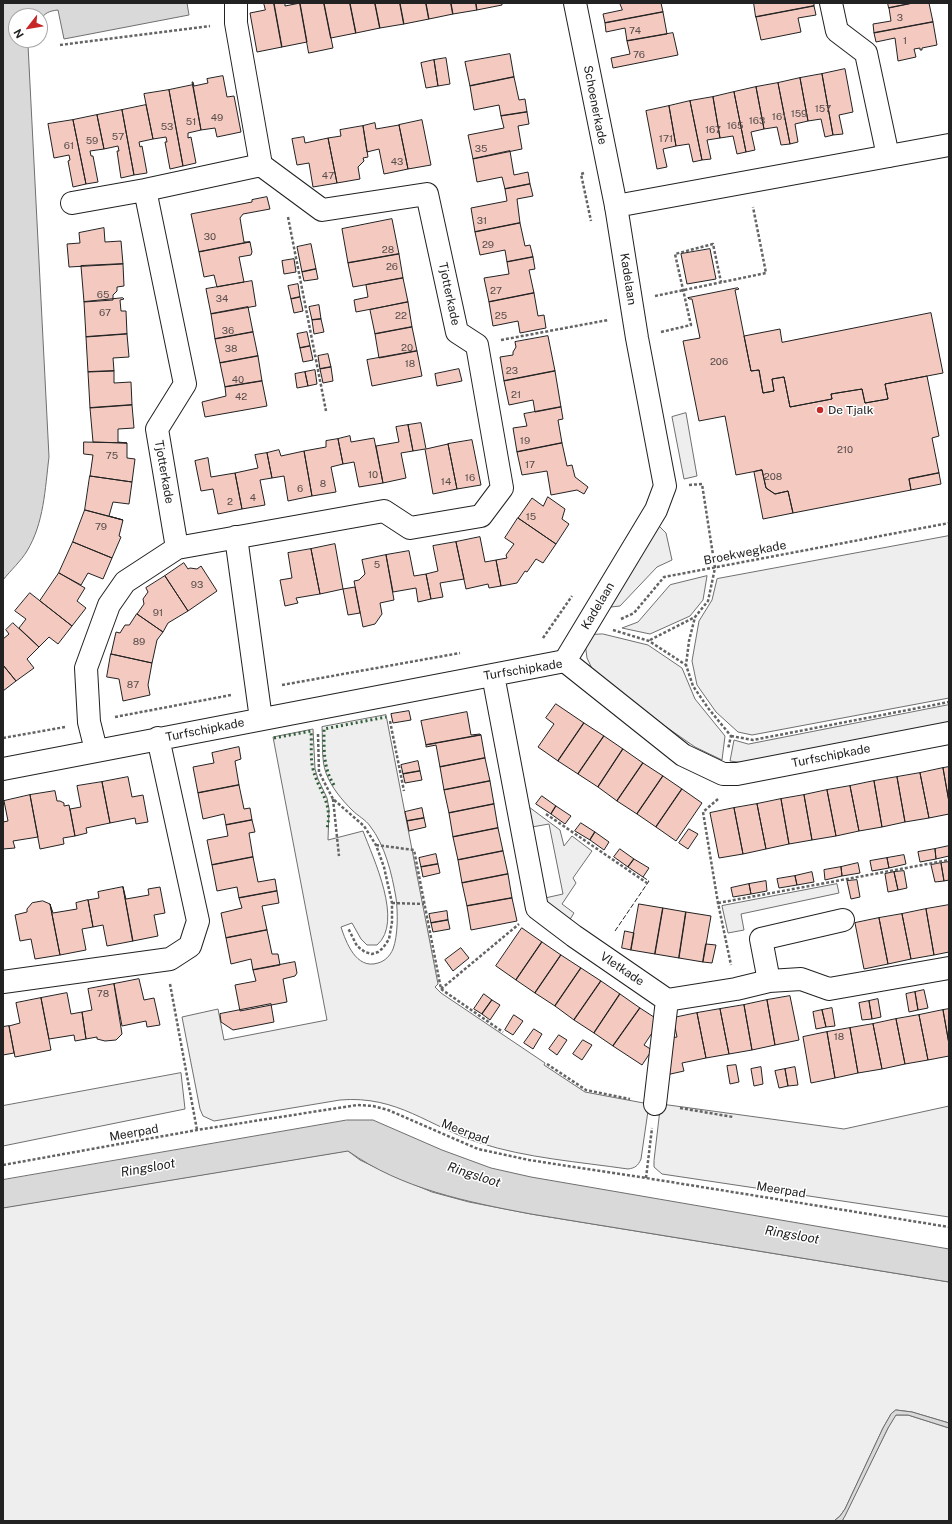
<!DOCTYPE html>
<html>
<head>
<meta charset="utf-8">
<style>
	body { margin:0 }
	#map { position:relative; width:952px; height:1524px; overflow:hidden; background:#fff; font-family:"Public Sans",sans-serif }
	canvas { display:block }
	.frame { position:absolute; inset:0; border:4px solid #222; pointer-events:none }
	.north { position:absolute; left:8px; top:8px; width:40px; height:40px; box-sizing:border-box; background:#fff; border:1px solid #a7a7a7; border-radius:50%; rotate:239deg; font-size:11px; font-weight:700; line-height:16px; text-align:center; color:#222 }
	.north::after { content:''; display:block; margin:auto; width:14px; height:18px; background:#c62828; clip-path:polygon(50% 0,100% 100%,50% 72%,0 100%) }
</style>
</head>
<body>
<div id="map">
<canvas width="952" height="1524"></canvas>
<div class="frame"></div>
<div class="north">N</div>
</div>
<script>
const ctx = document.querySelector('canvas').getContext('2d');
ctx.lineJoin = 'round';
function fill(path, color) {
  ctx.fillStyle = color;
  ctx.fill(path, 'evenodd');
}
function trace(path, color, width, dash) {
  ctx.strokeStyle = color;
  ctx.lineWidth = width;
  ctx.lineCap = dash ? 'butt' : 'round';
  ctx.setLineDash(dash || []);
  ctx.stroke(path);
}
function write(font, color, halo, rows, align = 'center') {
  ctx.font = font + ' "Public Sans",sans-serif';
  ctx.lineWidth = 3;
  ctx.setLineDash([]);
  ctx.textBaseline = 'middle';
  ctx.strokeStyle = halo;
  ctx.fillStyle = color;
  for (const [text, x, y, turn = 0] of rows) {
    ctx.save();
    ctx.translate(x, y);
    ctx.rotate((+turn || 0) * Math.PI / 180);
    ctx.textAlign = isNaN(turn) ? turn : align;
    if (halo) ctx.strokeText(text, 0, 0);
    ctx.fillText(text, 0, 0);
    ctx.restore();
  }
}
const green = new Path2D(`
	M686,413L697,476L684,479L672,417Z
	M659,526L666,533L672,560L657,567L620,606L602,608Z
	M949,536V698L752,735L738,732L716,712L697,685L692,661L699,621L712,600L717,579Z
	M707,576L703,600L690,616L650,634L622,628L638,622L670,585Z
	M603,634L648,645L682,668L695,699L725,736L722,760L695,747L597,679L587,658L585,643L588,635Z
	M949,705V722L745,763L730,761L734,740L748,744Z
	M386,715L438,984L435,987L441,993L545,1063L544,1065L585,1092L649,1104L641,1159C638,1166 635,1168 628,1169C580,1162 526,1158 480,1143C429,1127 398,1095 340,1100L214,1121L203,1116L200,1109L182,1017L218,1009L224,1040L327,1020L273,737L313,729L315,769L318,779L327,798L329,809L328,840L363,831C373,858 404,922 377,945H367L361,939L352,923L341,927C346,942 356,970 378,963C385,961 390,956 393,949C398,936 398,912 396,898C392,874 385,845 370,826C366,820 358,816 352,810C342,800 331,787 326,773C321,759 323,742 322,727Z
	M529,807L560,830L564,846L572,836L592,851L573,878L576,883L562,904L574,913L569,921L547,906L545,898L563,894L549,824L532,827Z
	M837,884L839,893L741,914L744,930L728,933L722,906Z
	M181,1073L185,1109L3,1146V1106Z
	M661,1104L844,1129L949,1106V1217L662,1174L654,1167V1161Z
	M348,1151L360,1160L389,1174L432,1192L469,1202L531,1214L949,1282V1423L912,1412L896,1410L891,1414L883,1428L845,1509L840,1516L834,1521H3V1208Z
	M896,1415H908L949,1428V1521H842L888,1428Z`);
const water = new Path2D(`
	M3,3H187L189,15L64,39L58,10C49,11 44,13 40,21V16H16V40H31L28,45L49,457C45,489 44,523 27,551C21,561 11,570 3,580Z
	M347,1120H373L442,1150L491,1168L531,1177L949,1249V1282L531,1214C467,1202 402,1189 348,1151L3,1208V1180Z
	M896,1410L912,1412L949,1423V1428L908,1415H896L888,1428L845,1516L842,1521H834L840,1516L845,1509L883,1428L891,1414Z`);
const building = new Path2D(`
	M264,3H274L282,47L257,52L250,13L265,10Z
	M274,3H285V6L300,3L307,42L282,47Z
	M300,3H324L333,48L309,53Z
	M324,3H350L356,33L331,38Z
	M350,3H375L380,28L356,33Z
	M375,3H400L404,24L380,28Z
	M400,3H426L429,19L404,24Z
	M426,3H451L453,14L429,19Z
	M451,3H476L477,10L453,14Z
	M476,3H502V5L477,10Z
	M620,3H661L663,12L605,23L603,14L622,10Z
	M754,3H814V6L756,17Z
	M888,3H913L889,8Z
	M913,3H929L933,22L874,33L873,24L891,21L889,8Z
	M814,6L816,15L798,18L801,32L761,40L756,17Z
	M663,12L667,34L627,41L625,28L606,32L605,23Z
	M933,22L937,45L922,48V50H920V48L914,49L916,57L898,61L895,38L876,42L874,33Z
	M673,33L678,55L613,68L611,58L630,54L627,41Z
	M510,54L514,77L470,86L465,62Z
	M446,58L450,84L438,86L434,60Z
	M434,60L438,86L426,88L421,63Z
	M845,69L853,112L839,115L843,134L833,135L822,74Z
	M822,74L833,135L825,137L821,119L808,121L800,78Z
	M223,76L227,97L234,96L241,132L217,137L215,128L201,130L192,82H193L194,86L208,83L207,79Z
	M514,77L519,100L525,99L527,112L501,116L499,105L474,110L470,86Z
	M800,78L808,121L795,124L798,142L790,144L778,83Z
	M778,83L790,144L781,145L777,127L764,129L756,87Z
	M193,85L201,130L188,133V138L191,137L196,163L183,166L169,90Z
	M756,87L764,129L751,132L755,150L746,152L734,92Z
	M169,90L183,166L170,169L165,142H167L166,137L153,139L144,94Z
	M734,92L746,152L737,154L733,136L720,138L713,97Z
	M713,97L720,138L707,140L711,159L702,160L690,101Z
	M690,101L702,160L693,162L689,144L676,146L669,106Z
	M146,105L153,139L139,142L140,147L142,146L147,173L134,175L122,110Z
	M669,106L676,146L663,149L667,167L657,169L646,111Z
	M122,110L134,175L121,178L117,151H119L118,146L104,149L97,115Z
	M527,112L529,124L518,126L522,149L473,159L468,135L504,128L501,116Z
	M97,115L104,149L90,151L91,156H93L98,182L86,184L73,120Z
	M73,120L86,184L73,187L68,161L70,160L69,155L54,158L48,124Z
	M422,120L431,165L408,169L399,125Z
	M375,123L376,129L399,125L408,169L384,174L379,149L367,152L363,126Z
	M363,126L368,157L363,158L364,161L358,167L360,179L337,183L328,138L341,136L340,130Z
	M304,137L305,143L328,138L337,183L313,187L309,163L297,165L292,139Z
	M510,151L514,175L528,172L530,184L505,189L502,177L477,182L473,159Z
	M530,184L533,196L517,199L520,223L475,232L471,208L507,201L505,189Z
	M267,197L270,209L243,214L240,218L244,242H250L199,252L191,214L252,202V200Z
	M392,219L399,254L348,263L342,229Z
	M520,223L525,246L530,245L533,257L507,262L505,250L480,255L475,232Z
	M104,228L105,242L121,241L123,264L69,267L67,244L80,243L79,233Z
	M250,242L252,252L251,255L239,257L244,282L217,287L214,275L204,277L199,252Z
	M311,244L316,269L302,272L297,247Z
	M710,249L716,279L687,284L681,254Z
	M399,254L403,278L353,287L348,263Z
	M533,257L535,269L529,270L534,293L489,302L484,278L509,274L507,262Z
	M294,259L296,272L284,274L282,261Z
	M123,264L124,286L117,287V291L113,295V300L84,302L81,266Z
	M316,269L318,279L304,281L302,272Z
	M403,278L408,302L356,312L354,300L368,297L366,285Z
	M252,281L256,306L211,314L206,289Z
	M298,284L300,297L291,299L288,286Z
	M738,288L739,289L735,290L751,371L759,370L763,393L774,391L772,379L784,377L790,407L832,399L831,394L862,389L865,403L888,399L885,384L927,376L939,436L932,438L939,473L909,479L911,490L793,513L788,491L775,494L766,488L762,470L736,475L725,416L699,421L683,341L700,338L692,299H689L688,298Z
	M534,293L538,316L544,315L546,328L520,333L518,321L493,326L489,302Z
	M300,297L303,311L294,313L291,299Z
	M123,298L124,299L120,300L121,311H126L127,334L86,337L84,302Z
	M408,302L412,327L375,334L370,310Z
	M319,305L321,319L312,320L309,307Z
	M248,307L253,332L215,339L211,314Z
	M931,313L943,373L885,384L888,399L865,403L862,389L831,394L832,399L790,407L784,377L772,379L774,391L763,393L759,370L751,371L744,336L780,329L782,342Z
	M321,319L324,332L314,334L312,320Z
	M412,327L417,351L379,358L375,334Z
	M253,332L258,356L220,363L215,339Z
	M307,332L310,346L300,348L297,334Z
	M127,334L129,357L113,358L114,371L88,372L86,337Z
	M548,336L555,371L504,381L500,357L513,355V352L516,347L515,342Z
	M310,346L313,360L303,362L300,348Z
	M417,351L422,376L372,386L367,360Z
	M328,354L331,367L320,369L318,356Z
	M258,356L262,381L225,387L220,363Z
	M331,367L333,381L323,383L320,369Z
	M459,369L462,381L437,386L435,374Z
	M315,370L317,384L308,386L305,372Z
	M114,371V383L131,382L132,405L90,408L88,372Z
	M555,371L561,407L535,412L533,400L509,405L504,381Z
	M305,372L308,386L297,388L295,374Z
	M262,381L267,406L205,417L202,402L226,396L225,387Z
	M132,405L134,428L118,429V442L127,443L93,442L90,408Z
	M561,407L563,419L558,420L562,443L517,452L513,428L527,426L524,414Z
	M421,423L426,449L448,444L457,489L433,494L425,449L413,451L408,425Z
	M408,425L413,451L401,453L406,478L383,483L376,446L399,442L396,427Z
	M350,436L351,442L374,438L383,483L359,487L354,462L343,464L338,439Z
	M338,439L343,464L331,467L336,492L312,496L304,451L326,447V441Z
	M472,440L481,485L457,489L448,444Z
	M84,442L127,443V458L135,459L132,482L90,476L93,455L84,454Z
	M562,443L567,466L572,465L575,477L588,487L584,494L577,490L551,495L547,471L522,475L517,452Z
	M279,450L281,456L304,451L312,496L288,501L284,476L272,478L267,453Z
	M267,453L272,478L260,480L265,505L242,509L235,473L258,468L255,455Z
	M208,458L211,477L235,473L242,509L218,514L213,489L201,491L195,461Z
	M762,470L766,488L775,494L788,491L793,513L763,519L754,472Z
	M939,473L941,484L911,490L909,479Z
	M90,476L132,482L129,504L113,502L109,516L123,520L85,510Z
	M548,497L565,509L562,519L569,524L556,544L518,518L532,498L543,506Z
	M85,510L123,520L119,536L121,537L112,558L73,542Z
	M518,518L556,544L543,563L536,559L527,572L525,571L517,583L501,586L496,560L507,558L506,555L514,544L505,538Z
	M480,537L485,562L496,560L501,586L489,588L488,584L466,589L456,542Z
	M73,542L112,558L103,579L88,573L81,585L59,573Z
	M456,542L464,579L440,583L443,597L431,599L426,574L438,571L433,546Z
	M335,544L343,589L355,587L360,613L348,615L343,589L320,594L311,549Z
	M311,549L320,594L296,598L298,603L285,606L280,580L292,578L288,553Z
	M409,551L414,576L426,574L431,599L418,602L416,588L393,592L386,555Z
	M386,555L394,600L380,603L382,614L375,624L363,627L354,581L359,580L365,574L362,560Z
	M184,563L188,569L190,568L197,569L201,566L217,591L188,611L165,576Z
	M59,573L85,588L77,601L86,608L72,626L40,601Z
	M165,576L188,611L168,623L163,632L137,614L144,604L143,599L148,592L146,588Z
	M30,593L72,626L58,644L49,637L39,647L19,628L26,619L15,611Z
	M137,614L163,632L157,640L152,663L111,654L116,632L120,633L125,625H129Z
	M13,623L39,647L27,659L34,668L16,681L3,665V639L9,634L6,630Z
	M111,654L152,663L148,685L150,695L123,701L119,679L107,677Z
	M3,665L16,681L3,691Z
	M556,704L584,723L558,761L538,747L554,724L546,718Z
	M409,711L411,720L393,723L391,714Z
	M467,712L471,735L480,734L481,735L426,745L421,721Z
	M584,723L604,736L578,774L558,761Z
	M481,735L485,758L440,767L436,745L426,747V745Z
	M604,736L623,749L598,787L578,774Z
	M239,747L241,759L235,761L239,785L198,793L193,767L214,763L212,753Z
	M623,749L643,763L617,801L598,787Z
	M485,758L490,781L444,790L440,767Z
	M418,761L420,771L403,774L401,765Z
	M643,763L663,776L637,814L617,801Z
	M949,767V802L943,768Z
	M943,768L949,802V814L929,818L920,773Z
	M420,771L422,780L405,783L403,774Z
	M920,773L929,818L905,822L897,777Z
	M663,776L682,789L656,827L637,814Z
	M128,777L132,797L143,795L148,822L136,824L135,818L110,823L102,782Z
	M897,777L905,822L882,827L874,781Z
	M490,781L494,804L449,813L444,790Z
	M874,781L882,827L859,831L850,786Z
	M102,782L110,823L86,828L87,833L75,836L70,809L81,807L77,786Z
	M239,785L244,809L250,808L252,820L226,825L224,814L203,819L198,793Z
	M850,786L859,831L836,836L827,790Z
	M682,789L702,803L676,841L656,827Z
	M827,790L836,836L812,840L804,795Z
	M55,791L57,801H60L64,803V806L69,805L75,836L63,838L64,844L40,849L30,795Z
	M30,795L38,837L13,841L15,848L3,849V822L8,821L4,801Z
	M804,795L812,840L789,844L781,799Z
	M542,796L556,806L551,814L536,804Z
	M781,799L789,844L766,849L757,804Z
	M494,804L498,828L453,837L449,813Z
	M757,804L766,849L743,854L734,808Z
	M556,806L571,816L565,824L551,814Z
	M422,808L424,818L407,821L405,812Z
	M734,808L743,854L719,858L710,813Z
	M424,818L426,827L409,831L407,821Z
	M252,820L255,832L249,833L253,857L212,865L207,840L228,836L226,825Z
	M581,823L595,832L590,840L575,831Z
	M498,828L503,851L458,860L453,837Z
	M689,829L698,834L688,849L679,843Z
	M595,832L609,842L604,850L590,840Z
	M949,846V856L936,859L935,849Z
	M620,849L634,859L628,867L614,857Z
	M935,849L936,859L920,862L918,852Z
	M503,851L508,874L462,883L458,860Z
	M436,854L438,864L421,867L419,858Z
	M904,855L906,864L889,868L887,858Z
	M253,857L258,882L275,879L277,891L239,898L237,887L217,891L212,865Z
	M887,858L889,868L872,871L870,861Z
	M634,859L649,868L643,877L628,867Z
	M949,862V880L944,881L941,863Z
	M858,863L860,873L842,876L841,867Z
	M941,863L944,881L935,882L931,865Z
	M438,864L440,873L423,877L421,867Z
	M841,867L842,876L825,880L824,870Z
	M904,871L907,888L898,890L894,872Z
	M812,872L814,882L797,885L795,876Z
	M894,872L898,890L888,892L885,874Z
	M508,874L512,898L467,906L462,883Z
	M795,876L797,885L779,888L777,879Z
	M857,880L860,897L851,899L847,881Z
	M766,881L767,891L751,894L749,884Z
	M749,884L751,894L733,897L731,888Z
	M123,887L126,899L149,895L148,889L160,887L165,913L154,915L158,936L133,941Z
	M123,887L133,941L107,946L103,925L93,927L88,900L99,898L98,892Z
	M277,891L279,903L262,906L267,930L226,938L221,913L242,908L239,898Z
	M512,898L517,921L471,930L467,906Z
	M88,900L93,927L82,929L86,950L60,955L50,904L53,913L77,909L76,903Z
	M43,901L50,904L60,955L35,959L31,939L20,941L15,915L27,912V909L32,903Z
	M639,904L663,908L655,954L631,950Z
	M949,905V952L934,955L926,909Z
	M663,908L686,912L679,958L655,954Z
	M926,909L934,955L911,959L902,914Z
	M447,911L448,920L431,923L429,914Z
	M686,912L711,916L703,962L679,958Z
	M902,914L911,959L888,964L879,918Z
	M879,918L888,964L864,969L855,923Z
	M448,920L450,929L433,932L431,923Z
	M522,928L542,942L516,980L496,966Z
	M267,930L272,954H278L280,965L253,970L251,959L231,964L226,938Z
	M625,931L634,933L631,950L622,948Z
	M542,942L561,955L535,993L516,980Z
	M706,944L716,945L712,963L703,962Z
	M461,948L469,958L453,971L445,960Z
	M561,955L581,968L555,1006L535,993Z
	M295,962L297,973L295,976L283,979L287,1002L240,1011L235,985L256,981L253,970Z
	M581,968L601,981L574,1020L555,1006Z
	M139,979L144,1000L154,998L160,1025L147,1027L146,1021L122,1026L114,984Z
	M601,981L620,994L594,1033L574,1020Z
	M114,984L122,1034L116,1040L105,1041L97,1039V1037L86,1039L82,1012L92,1010L88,989Z
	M924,990L928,1008L918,1010L915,992Z
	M915,992L918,1010L909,1012L906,994Z
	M67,993L71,1014L82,1012L86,1039L75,1041L74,1035L49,1039L41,998Z
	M484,994L492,1000L482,1014L474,1009Z
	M620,994L640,1008L613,1046L594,1033Z
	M790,996L799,1040L775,1045L767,1000Z
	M41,998L51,1050L15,1057L9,1026L20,1023L16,1003Z
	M878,999L881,1017L872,1019L869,1001Z
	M492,1000L500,1005L490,1020L482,1014Z
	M767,1000L775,1045L752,1050L744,1005Z
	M869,1001L872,1019L862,1020L859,1003Z
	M271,1004L274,1022L233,1030L221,1022L220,1014Z
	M744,1005L752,1050L729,1054L720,1009Z
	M640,1008L660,1021L644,1045L652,1050L642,1065L613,1046Z
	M832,1008L835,1026L826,1027L822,1010Z
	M720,1009L729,1054L706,1058L697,1013Z
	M949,1009V1044L943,1010Z
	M822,1010L826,1027L816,1029L813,1012Z
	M943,1010L949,1044V1056L928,1060L919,1015Z
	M697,1013L706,1058L682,1063L684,1071L666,1075L670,1038L677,1037L673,1018Z
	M514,1015L523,1021L513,1035L505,1030Z
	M919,1015L928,1060L905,1064L896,1019Z
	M896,1019L905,1064L882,1069L873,1024Z
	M873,1024L882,1069L858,1073L850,1028Z
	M9,1026L14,1053L3,1055V1027Z
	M850,1028L858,1073L835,1078L827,1032Z
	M534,1029L542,1034L533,1049L524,1043Z
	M827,1032L835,1078L811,1083L803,1037Z
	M559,1035L567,1040L557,1055L549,1049Z
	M583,1040L592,1045L582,1060L573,1054Z
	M736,1065L739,1082L730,1084L727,1066Z
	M761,1067L763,1084L754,1086L751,1069Z
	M795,1067L798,1085L788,1086L785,1069Z
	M785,1069L788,1086L779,1088L775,1071Z`);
const path = new Path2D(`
	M60,45L210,26
	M584,173L581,174L591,221
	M288,217L326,411
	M655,296L766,273L753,207
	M661,332L691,325L675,254L713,244L721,282
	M501,340L608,320
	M689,485L702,484L715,568L708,601L695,617L689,641L686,665L693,686L708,708L731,736L728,749
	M621,619L634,613L664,577L949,523
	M613,630L649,641L686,665
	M543,638L572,596
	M650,640L695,617
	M282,685L460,653
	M115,717L231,695
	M390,721L404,791
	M318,734L319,772L333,799L364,826L376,845L384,867L392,903V922L389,939L383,948L378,952L372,954L365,952L357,946L348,928
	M731,736L753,740L949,702
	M3,738L65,727
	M333,799L339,856
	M718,799L703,812L718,903L731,965
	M546,814L647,883
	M376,845L414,850L441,989L503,1032
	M392,903L424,904
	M718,903L949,860
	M170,984L197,1130
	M441,989L519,924
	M547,1064L586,1090L630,1099
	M680,1108L733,1117
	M3,1165L197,1130L357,1105L373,1106L388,1110L478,1149L529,1160L646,1178L949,1227
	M646,1178L652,1128`);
const minor = new Path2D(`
	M575,3L616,206
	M831,3L837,31L866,53L888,156
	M145,190L185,384L157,429L177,548
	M72,203L145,190L261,165
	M236,537L261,719
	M493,675L537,908L574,936L667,1000L736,989L769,981L801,979L829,989L949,968
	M96,750L89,722L86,668L109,605L125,582L177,548L384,511L410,528L481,516L502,488L477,345L457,332L427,194L322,210L261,165L236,23V3
	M3,769L565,661
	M769,981L761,939L843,920
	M3,982L170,959L190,946L198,921L158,738
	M655,1104L667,1000`);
const tertiary = new Path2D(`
	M949,145L616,206L637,338L665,486L656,510L565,661L683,755L723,774H737L949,733`);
const hedge = new Path2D(`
	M274,738L311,731C312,744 310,757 313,769C319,793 333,801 327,829
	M334,785C323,768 324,749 324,729L386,717`);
const fence = new Path2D(`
	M615,931L649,881L643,877`);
const markers = [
	[820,410,4,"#c62828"]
];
const numberNames = [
	["3",900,18],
	["74",635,31],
	["1",905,41],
	["76",639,55],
	["157",823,109],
	["159",799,114],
	["161",779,117],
	["49",217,118],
	["163",757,121],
	["51",191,122],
	["165",735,126],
	["53",167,127],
	["167",713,130],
	["57",118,137],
	["171",666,139],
	["59",92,141],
	["61",69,146],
	["35",481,149],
	["43",397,162],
	["47",328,176],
	["31",482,221],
	["30",210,237],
	["29",488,245],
	["28",388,250],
	["26",392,267],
	["27",496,291],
	["65",103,295],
	["34",222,299],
	["67",105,313],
	["22",401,316],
	["25",501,316],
	["36",228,331],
	["20",407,348],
	["38",231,349],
	["206",719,362],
	["18",410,364],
	["23",512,371],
	["40",238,380],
	["21",516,395],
	["42",241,397],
	["19",525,441],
	["210",845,450],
	["75",112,456],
	["17",530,465],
	["10",373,475],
	["208",773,477],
	["16",470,478],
	["14",446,482],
	["8",323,484],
	["6",300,489],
	["4",253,498],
	["2",230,502],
	["15",531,517],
	["79",101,527],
	["5",377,565],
	["93",197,585],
	["91",158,613],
	["89",139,642],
	["87",133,685],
	["78",103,994],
	["18",839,1037]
];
const streetNames = [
	["Schoenerkade",595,105,79],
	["Kadelaan",628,279,81],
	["Tjotterkade",449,294,78],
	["Tjotterkade",164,472,80],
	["Broekwegkade",745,553,-11],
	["Kadelaan",598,606,-59],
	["Turfschipkade",523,670,-9],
	["Turfschipkade",205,730,-11],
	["Turfschipkade",831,756,-11],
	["Vletkade",622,969,34],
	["Meerpad",465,1132,21],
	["Meerpad",134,1133,-10],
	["Meerpad",781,1190,9]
];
const poiNames = [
	["De Tjalk",828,410]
];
const waterNames = [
	["Ringsloot",148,1168,-10],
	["Ringsloot",474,1175,18],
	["Ringsloot",792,1235,10]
];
fill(green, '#eee');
trace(green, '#6f6f6f', 1);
fill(water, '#d9d9d9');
trace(water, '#6f6f6f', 1);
fill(building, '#f3c9c0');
trace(building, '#222', 1);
trace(minor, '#222', 24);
trace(tertiary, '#222', 24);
trace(path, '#646464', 2.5, [3, 2]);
trace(minor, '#fff', 22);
trace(tertiary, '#fff', 22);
trace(hedge, '#2f5e38', 3, [2, 3]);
trace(fence, '#222', 1, [5, 2]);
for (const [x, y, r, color] of markers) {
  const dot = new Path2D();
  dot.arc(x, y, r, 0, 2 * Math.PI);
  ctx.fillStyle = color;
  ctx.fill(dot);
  trace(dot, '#fff', 1.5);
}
write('10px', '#564c4a', null, numberNames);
write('12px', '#222', '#fff', streetNames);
write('12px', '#222', '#fff', poiNames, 'left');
write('italic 13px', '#222', '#fff', waterNames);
</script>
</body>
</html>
